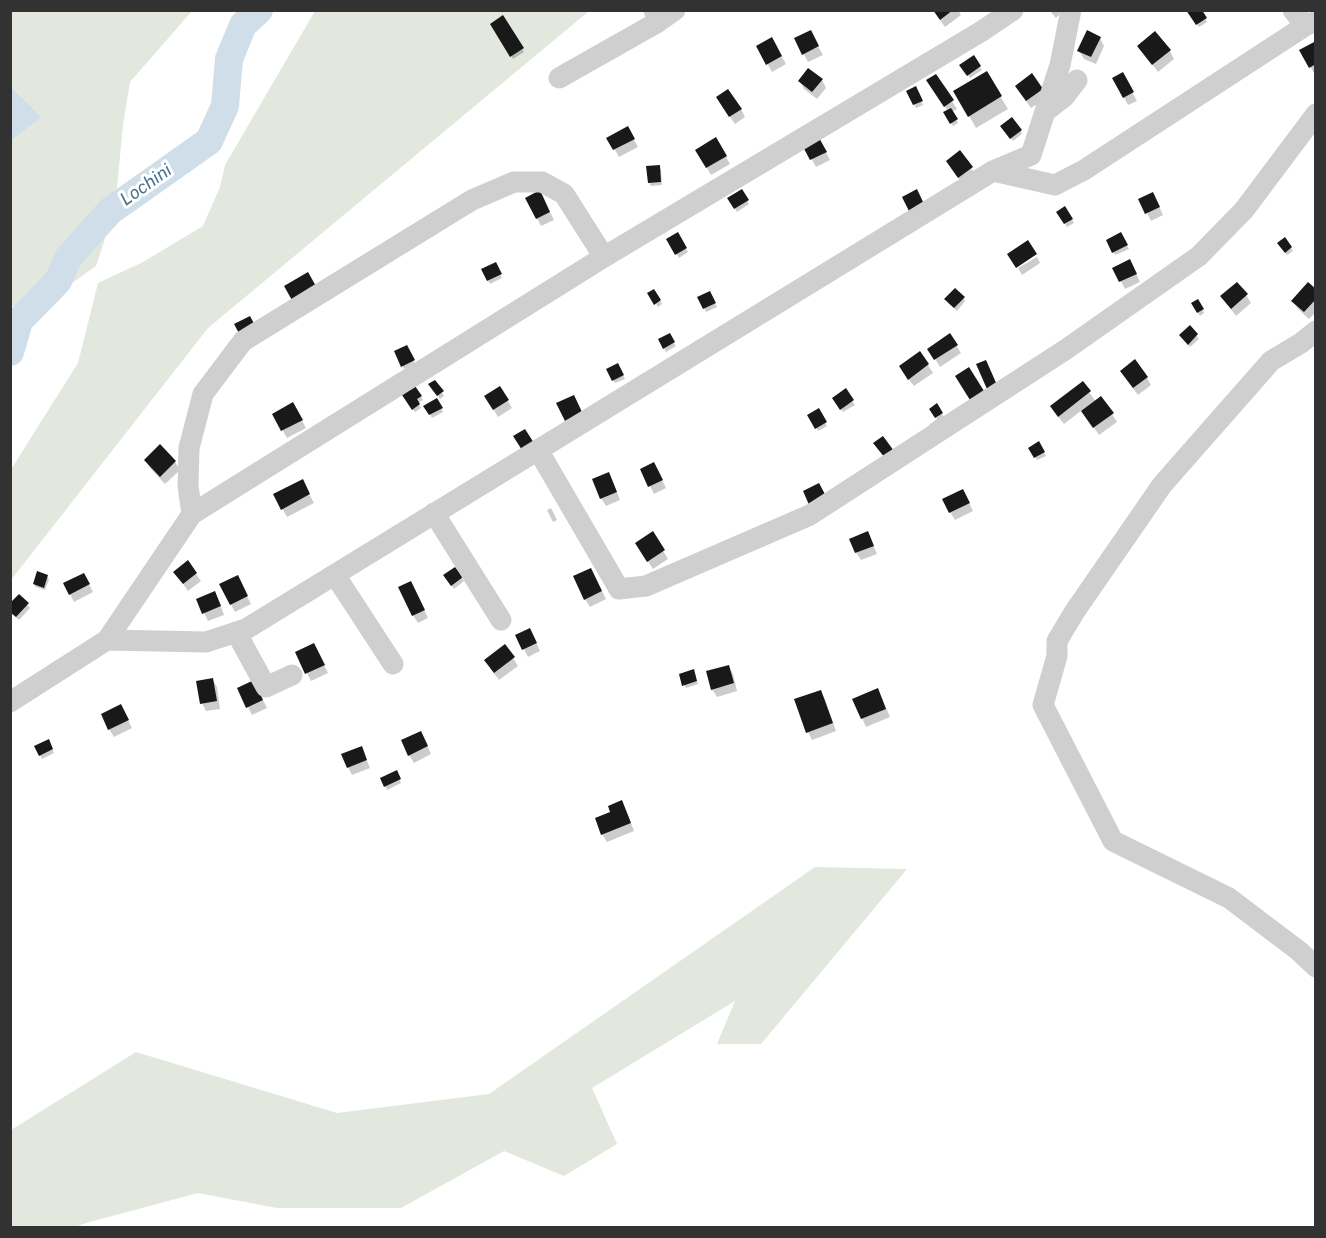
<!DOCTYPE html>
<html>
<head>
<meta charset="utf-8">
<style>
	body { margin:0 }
	#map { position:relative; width:1326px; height:1238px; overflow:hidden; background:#fff; font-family:"Public Sans",sans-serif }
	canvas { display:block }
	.frame { position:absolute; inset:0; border:12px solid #323232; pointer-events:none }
</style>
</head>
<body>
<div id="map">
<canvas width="1326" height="1238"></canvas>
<div class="frame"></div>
</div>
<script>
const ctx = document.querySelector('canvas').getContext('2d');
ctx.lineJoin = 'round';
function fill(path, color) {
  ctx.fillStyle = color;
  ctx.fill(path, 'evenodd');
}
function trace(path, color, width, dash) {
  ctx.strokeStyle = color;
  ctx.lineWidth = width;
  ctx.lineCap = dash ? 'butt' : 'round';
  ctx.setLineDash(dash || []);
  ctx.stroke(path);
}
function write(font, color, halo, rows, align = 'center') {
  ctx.font = font + ' "Public Sans",sans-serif';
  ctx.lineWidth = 6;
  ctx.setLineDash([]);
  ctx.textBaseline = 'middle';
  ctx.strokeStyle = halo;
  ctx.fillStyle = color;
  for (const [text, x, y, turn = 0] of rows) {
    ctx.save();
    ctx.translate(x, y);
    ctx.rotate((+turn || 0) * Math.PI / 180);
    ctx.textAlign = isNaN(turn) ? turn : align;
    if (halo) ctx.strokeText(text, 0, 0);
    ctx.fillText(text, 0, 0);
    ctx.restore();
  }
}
const green = new Path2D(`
	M11,11H192L130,82L123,125L117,188L104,242L96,266L65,288L11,307V141L40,117L11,87Z
	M315,11H589L208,328L11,580L10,471L78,363L98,283L143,262L203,226L220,187L225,165Z
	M815,867L907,869L761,1044H717L735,1001L592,1088L617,1144L564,1176L504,1151L401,1208H277L198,1193L86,1223L75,1227H11V1130L136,1052L337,1113L489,1094Z`);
const water = new Path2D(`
	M11,87L41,117L11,141Z`);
const shadow = new Path2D(`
	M933,10H958L961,15L945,27Z
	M1049,10H1064L1056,18Z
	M1188,10L1205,19L1207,22L1199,27Z
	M503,18L524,52L513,59L492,25Z
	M810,32L823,55L808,62L796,39Z
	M1100,38L1104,46L1096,64L1084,59L1079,51Z
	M772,39L786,64L772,72L758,47Z
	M1316,42V74L1315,75L1301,50Z
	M1139,46L1170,51L1174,59L1158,72Z
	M973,57L982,70L970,78L961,65Z
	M986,73L1008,109L976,128L955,91Z
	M1122,74L1137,101L1128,105L1114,78Z
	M936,76L957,109L952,112L958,123L953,126L945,112L948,111L933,88Z
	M822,80L826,88L817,99L804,89L800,81Z
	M915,88L923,105L916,108L908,92Z
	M1042,90L1047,98L1031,108L1021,94Z
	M722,106L741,109L745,117L735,124Z
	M627,128L638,147L619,157L608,138Z
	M1004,130L1021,131L1022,134L1013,141Z
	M818,138L830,160L816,167L804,145Z
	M716,139L730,164L711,175L697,150Z
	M659,167L661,170L662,185L651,186L649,182Z
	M971,168L976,176L964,185L952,169Z
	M741,191L749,204L737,212L729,199Z
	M544,200L554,220L541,226L537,218Z
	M1157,202L1163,215L1151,221L1147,213Z
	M1065,208L1074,223L1067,227L1058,212Z
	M677,234L688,252L679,258L668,240Z
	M1121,234L1129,249L1115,255L1108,241Z
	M1281,247L1291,248L1293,251L1287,255Z
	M1037,257L1040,263L1022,275L1018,268Z
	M495,264L502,278L490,284L483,270Z
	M1114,268L1134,269L1140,282L1125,289Z
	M654,291L662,304L658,307L650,294Z
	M1316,291V312L1309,319L1298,309L1293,301Z
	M709,293L717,307L706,312L699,298Z
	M1246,295L1251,303L1236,316L1222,297Z
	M963,298L965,301L957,311L948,303Z
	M1198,301L1204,313L1200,316L1193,304Z
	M1190,327L1199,339L1190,347L1183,339Z
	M669,335L676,346L666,352L660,340Z
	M950,335L961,353L940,367L929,349Z
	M407,347L415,364L404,369L396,352Z
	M920,353L933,373L914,386L905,375Z
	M618,365L625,379L615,383L608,369Z
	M1147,378L1151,385L1138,395L1126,379Z
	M435,382L444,396L440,399L430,385Z
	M1083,383L1096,402L1112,414L1117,422L1099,435L1082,410L1064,424L1057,415Z
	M415,388L423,400L418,403L421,408L415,412L404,396Z
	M500,388L512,408L498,417L486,397Z
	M845,391L855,405L843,412L834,398Z
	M437,400L443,412L432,418L426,406Z
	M293,404L306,428L287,438L274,415Z
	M936,406L944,417L931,428L929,425L937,419L931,409Z
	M818,411L827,426L818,431L809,416Z
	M1039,443L1046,456L1037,460L1030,448Z
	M160,446L175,462L180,470L165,484L150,468L146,460Z
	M642,470L658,472L666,488L654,494Z
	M302,481L314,503L287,517L275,495Z
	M613,482L620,500L606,506L601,498Z
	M967,499L973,511L955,520L950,512Z
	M551,508L557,520L553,522L547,510Z
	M652,533L668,559L653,569L641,551Z
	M868,533L877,554L861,560L856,552Z
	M455,569L464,581L454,589L445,576Z
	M175,572L196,574L201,581L188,591Z
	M47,576L49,580L45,590L36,587L34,584Z
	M595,577L606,599L590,607L585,599Z
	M88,582L93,592L74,602L70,594Z
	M221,585H241L251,604L235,612Z
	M415,590L428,618L418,623L413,615Z
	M19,596L30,608L19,620L10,612Z
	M198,600L219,601L224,615L208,621Z
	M517,636L534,638L540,651L528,657Z
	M318,653L328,673L311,681L307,673Z
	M513,658L518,666L499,680L490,668Z
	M728,666L733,674L737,691L717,697L712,689Z
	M695,674L698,684L686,688L684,685Z
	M212,679L217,687L220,709L206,711L202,703Z
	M239,689L258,690L267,708L252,715Z
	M820,691L825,699L836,731L812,740L808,732Z
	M882,698L890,717L866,727L854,700Z
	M125,714L132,728L114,737L109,729Z
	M425,740L431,754L414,763L409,755Z
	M48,741L54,753L42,759L36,747Z
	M365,756L370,768L352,775L348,767Z
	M396,772L401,783L387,790L382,779Z
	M626,810L634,831L607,842L602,834Z`);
const river = new Path2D(`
	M10,352L19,321L58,281L68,258L110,211L209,141L225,106L229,59L243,25L259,10`);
const building = new Path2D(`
	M933,10H953L940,20Z
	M1186,10H1202L1207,18L1196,25Z
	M503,15L524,48L510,57L490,24Z
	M811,30L819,46L802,55L794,38Z
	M1087,30L1101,37L1091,57L1077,51Z
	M1155,31L1171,50L1152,65L1137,46Z
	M772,37L782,56L766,65L756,46Z
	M1316,41V64L1309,68L1299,50Z
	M974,55L981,66L967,76L959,65Z
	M808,68L823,79L812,92L798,81Z
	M987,71L1002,96L968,117L953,91Z
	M1123,72L1134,92L1123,98L1112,78Z
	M1032,73L1043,89L1026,101L1015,86Z
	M936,74L954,100L944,107L926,80Z
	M916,86L923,101L913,105L906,91Z
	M728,89L742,109L729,117L716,97Z
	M951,108L958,119L950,124L943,112Z
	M1012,117L1022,130L1010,139L1000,126Z
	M628,126L635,139L613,150L606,138Z
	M818,136L827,152L810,160L802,145Z
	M716,137L727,156L706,168L695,150Z
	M960,150L973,167L958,178L946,161Z
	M660,165L661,182L648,183L646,166Z
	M742,189L749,200L734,209L727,198Z
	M917,189L924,204L909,211L902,197Z
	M540,190L550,212L536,219L525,198Z
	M1153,192L1160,207L1145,214L1138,199Z
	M1065,206L1073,219L1064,224L1056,212Z
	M678,232L687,248L675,255L666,239Z
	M1121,232L1128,245L1112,253L1106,240Z
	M1285,237L1292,247L1285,253L1277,243Z
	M1028,240L1037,254L1016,268L1007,254Z
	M1130,259L1137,274L1119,282L1112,268Z
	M496,262L502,274L487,281L481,269Z
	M308,272L317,288L293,302L284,286Z
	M1237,282L1248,294L1231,309L1220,296Z
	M1308,282L1316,289V299L1304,312L1291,301Z
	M955,288L965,297L954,308L944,299Z
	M654,289L661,300L654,305L647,293Z
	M710,291L716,303L703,309L697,297Z
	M1198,299L1204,309L1197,313L1191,303Z
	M250,316L257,329L241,337L234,324Z
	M1190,325L1198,334L1188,345L1179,335Z
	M670,333L675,342L663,349L658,339Z
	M950,333L958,345L934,360L927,349Z
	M407,345L415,360L401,367L394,351Z
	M920,351L929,364L908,380L899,366Z
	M1135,359L1148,377L1133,388L1120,371Z
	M986,360L997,385L987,389L976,364Z
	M618,363L624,375L612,381L606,369Z
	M969,367L984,391L970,400L955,376Z
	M435,380L444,391L437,396L428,384Z
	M1083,381L1091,391L1058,417L1050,406Z
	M415,386L422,396L417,399L420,404L412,410L402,395Z
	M500,386L509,400L493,410L484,396Z
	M846,388L854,400L840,410L832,398Z
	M574,395L582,412L565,421L556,403Z
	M1101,396L1114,413L1093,428L1081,411Z
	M437,398L443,408L429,415L423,406Z
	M293,402L303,420L281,431L272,414Z
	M937,403L943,413L935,418L929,409Z
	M819,408L827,422L815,429L807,415Z
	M525,429L534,443L522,450L513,436Z
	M883,436L894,451L885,458L873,443Z
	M1039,441L1045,452L1034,458L1028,448Z
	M160,444L176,461L160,477L144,460Z
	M654,462L663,480L648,487L640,469Z
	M609,472L617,492L600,499L592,479Z
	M303,479L310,494L281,510L273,494Z
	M819,483L827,498L810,507L803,491Z
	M963,489L970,503L949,513L942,499Z
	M653,531L665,550L647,562L635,543Z
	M868,531L874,546L855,553L849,539Z
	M188,560L197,573L183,584L173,572Z
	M455,567L463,577L451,586L443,575Z
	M591,568L602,591L584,600L573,576Z
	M37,571L48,575L44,588L33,584Z
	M84,573L90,584L69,595L63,583Z
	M238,575L248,596L230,605L219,584Z
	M411,581L425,610L412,616L398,587Z
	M215,591L221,606L202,614L196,599Z
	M19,594L29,603L16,617L10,612V603Z
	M530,628L537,643L522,650L515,635Z
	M314,643L325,665L305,674L295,652Z
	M505,644L515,657L494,673L484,660Z
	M729,665L734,683L711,690L706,671Z
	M694,669L697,681L682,686L679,674Z
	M213,678L217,701L200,704L196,681Z
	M254,680L263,700L246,708L237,688Z
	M878,688L886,709L861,719L852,699Z
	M821,690L833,723L806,733L794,699Z
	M121,704L129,720L108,730L101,714Z
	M421,731L428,746L408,756L401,740Z
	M49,739L53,749L39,756L34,746Z
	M362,746L367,760L347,768L341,754Z
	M397,770L401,779L384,787L380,778Z
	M622,800L631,823L601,835L595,818L610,812L608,806Z`);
const minor = new Path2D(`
	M654,10L658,22L675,10
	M1293,10L1305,26
	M559,78L658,22
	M1046,111L1064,97L1077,80
	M993,171L1055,185L1084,170L1305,26L1316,21
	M1316,331L1301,343L1271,361L1162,485L1075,611L1057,641V656L1043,705L1113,841L1229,898L1299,951L1316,967
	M538,450L619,589L646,586L810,515L1065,350L1199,256L1244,210L1316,114
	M434,513L501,620
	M192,514L188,486L189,448L203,394L243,341L472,200L514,182H542L564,194L604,257
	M335,575L393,664
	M236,632L266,687L292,675
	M107,640L192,514L604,257L982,31L1013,10
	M10,702L107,640L206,642L246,629L993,171L1031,155L1060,65L1071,10`);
const waterNames = [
	["Lochini",146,185,-35]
];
fill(green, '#e2e8dd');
fill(water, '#cfdee8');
fill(shadow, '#0003');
trace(river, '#cfdee8', 28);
fill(building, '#191919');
trace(minor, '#cfcfcf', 21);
write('italic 18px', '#48728d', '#fff', waterNames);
</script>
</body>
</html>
